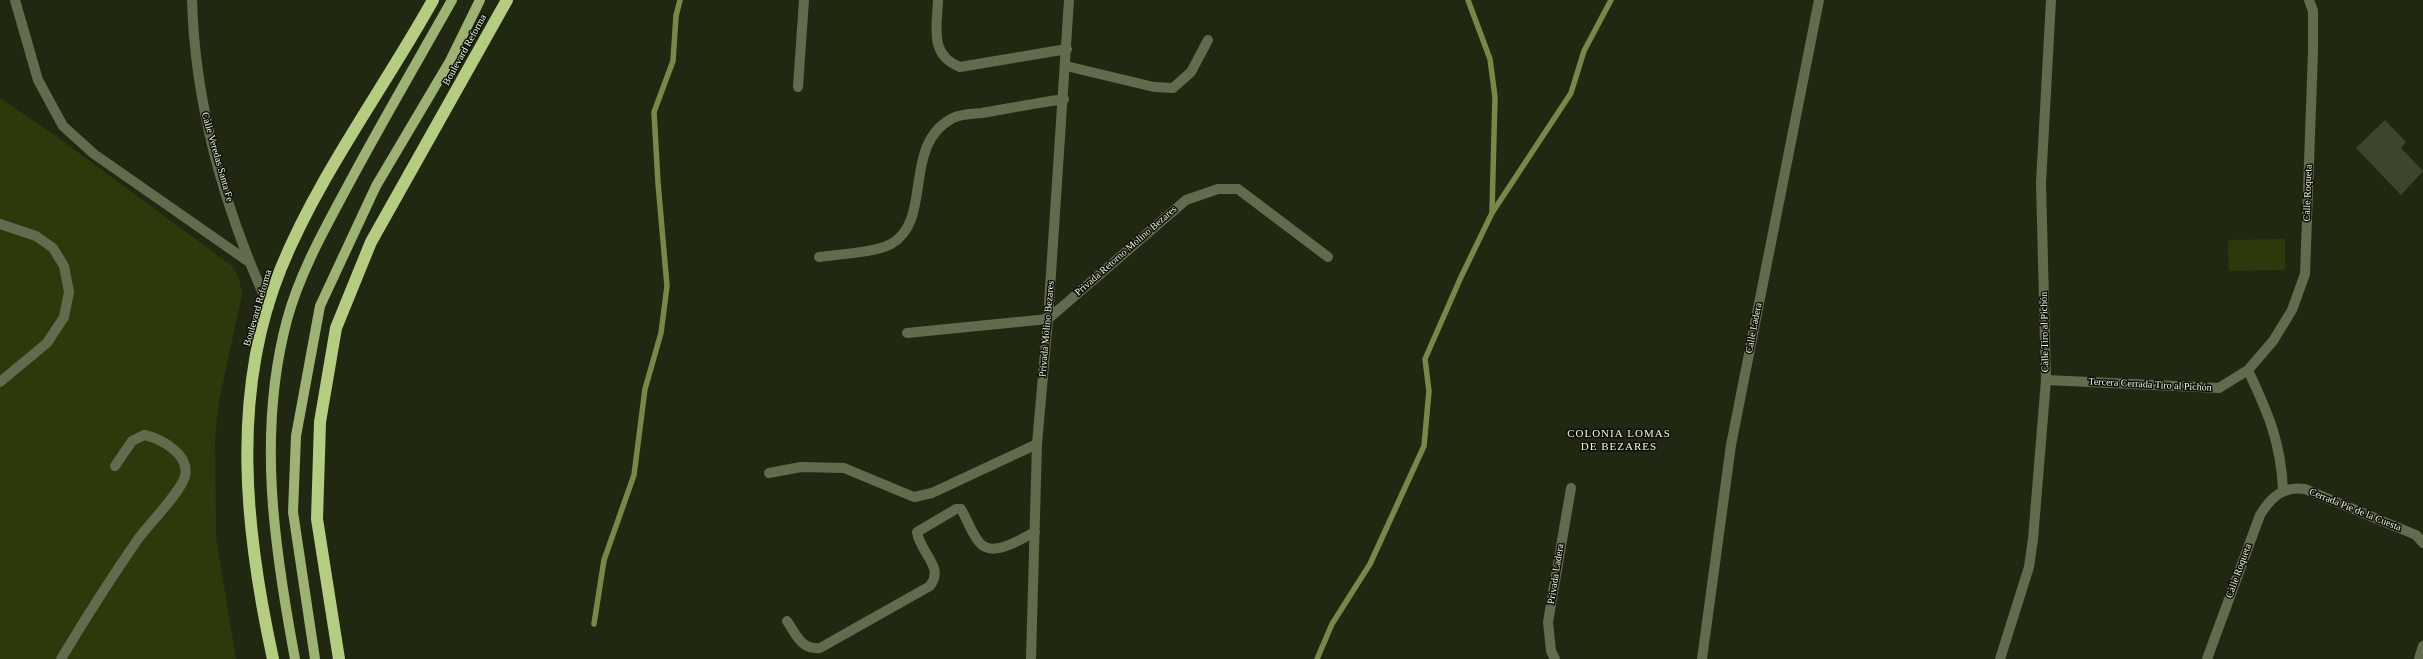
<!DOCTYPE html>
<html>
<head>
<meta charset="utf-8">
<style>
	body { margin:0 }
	canvas { display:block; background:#212812 }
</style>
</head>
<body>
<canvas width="2423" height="659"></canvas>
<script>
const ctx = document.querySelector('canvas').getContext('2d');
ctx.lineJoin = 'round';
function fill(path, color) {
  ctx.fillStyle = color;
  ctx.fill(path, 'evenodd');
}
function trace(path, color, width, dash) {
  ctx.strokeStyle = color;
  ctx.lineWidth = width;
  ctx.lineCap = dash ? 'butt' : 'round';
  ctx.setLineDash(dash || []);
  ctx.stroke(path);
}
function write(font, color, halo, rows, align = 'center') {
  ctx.font = font + ' "Times New Roman",serif';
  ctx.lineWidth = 3;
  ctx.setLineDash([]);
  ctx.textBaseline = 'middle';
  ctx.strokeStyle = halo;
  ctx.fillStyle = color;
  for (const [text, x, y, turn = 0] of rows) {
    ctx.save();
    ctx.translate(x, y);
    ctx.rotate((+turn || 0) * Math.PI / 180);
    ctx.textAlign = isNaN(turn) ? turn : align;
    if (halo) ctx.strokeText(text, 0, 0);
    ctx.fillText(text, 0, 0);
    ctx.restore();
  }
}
const green = new Path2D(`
	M0,98L53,134L232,266L239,278L242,294L219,401L215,439L216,538L236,659H0Z
	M2285,239V270L2229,271L2228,240Z`);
const stream = new Path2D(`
	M1468,0L1490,59L1495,97L1492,211
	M594,624L604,560L634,475L645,389L661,333L667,286L658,183L654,112L673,61L676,16L680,0
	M1317,659L1332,624L1370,564L1424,446L1429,391L1425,359L1461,277L1492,213L1571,93L1584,51L1611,0`);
const building = new Path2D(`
	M2385,120L2406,142L2401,148L2423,171L2401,195L2356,148Z`);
const minor = new Path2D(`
	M15,0L38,80L63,126L94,154L249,262
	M192,0C195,106 225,210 269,307
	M938,0C937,27 929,55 960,67L1067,49
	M1066,66L1154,87L1173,88L1191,72L1208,40
	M798,87L804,0
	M0,224L36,236L53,248L64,266L69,292L64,317L47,343L0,382
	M819,257C839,254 874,253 891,244C934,220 901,144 953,118C961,114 973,114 982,113C1010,108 1037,103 1064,99
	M907,333L1048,319L1186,200L1218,189H1238L1328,257
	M2248,370C2268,413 2281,442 2283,490
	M2046,380L2219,388L2248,370L2273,341L2292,310L2305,274L2313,52V11L2309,0
	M769,473L801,467L844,468L914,497L932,493L1037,444
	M787,621C796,634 801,650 820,648L930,586C945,567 920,553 917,532L956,509H961C967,519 971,532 979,542C992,559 1021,539 1035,532
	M61,659C85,619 111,578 138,539C149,524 181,492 185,476C190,454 160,438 144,435L132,441L115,466
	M1031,659L1037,444L1048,319L1069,0
	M1555,659L1551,651L1548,622L1571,488
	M1702,659L1731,445L1819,0
	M2000,659L2029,567L2033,539L2046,380L2041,183L2051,0
	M2207,659L2260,515C2271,497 2283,486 2305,489L2416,535L2423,543
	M2419,659L2423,646`);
const major = new Path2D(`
	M295,659C274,547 257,432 287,320C299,275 323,232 345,191C379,127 416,64 452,0
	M315,659L293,512L296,436L320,306L376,186L450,61L480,0`);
const highway = new Path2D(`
	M273,659C245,531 230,393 281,268C319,175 384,88 433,0
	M339,659L317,519L320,422L336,328L371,242L507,0`);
const streetNames = [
	["Boulevard Reforma",465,50,-61],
	["Calle Veredas Santa Fe",217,157,74],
	["Calle Roqueta",2308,193,-88],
	["Privada Retorno Molino Bezares",1126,251,-41],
	["Boulevard Reforma",258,308,-74],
	["Calle Ladera",1754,328,-79],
	["Privada Molino Bezares",1047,329,-85],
	["Calle Tiro al Pichón",2045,332,-91],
	["Tercera Cerrada Tiro al Pichón",2150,385,3],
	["Cerrada Pie de la Cuesta",2355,510,22],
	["Calle Roqueta",2239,571,-70],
	["Privada Ladera",1556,574,-81]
];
const neighbourhoodNames = [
	["COLONIA LOMAS",1619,434],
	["DE BEZARES",1619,447]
];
fill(green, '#2d390b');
trace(stream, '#788848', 5.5);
fill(building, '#3d452e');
trace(minor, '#616b4d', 10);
trace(major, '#9db273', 10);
trace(highway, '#b5cd81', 12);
write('10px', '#eff4e5', '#0d1006', streetNames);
ctx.letterSpacing = '1px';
write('11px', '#eff4e5', '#0d1006', neighbourhoodNames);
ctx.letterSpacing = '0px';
</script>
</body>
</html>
